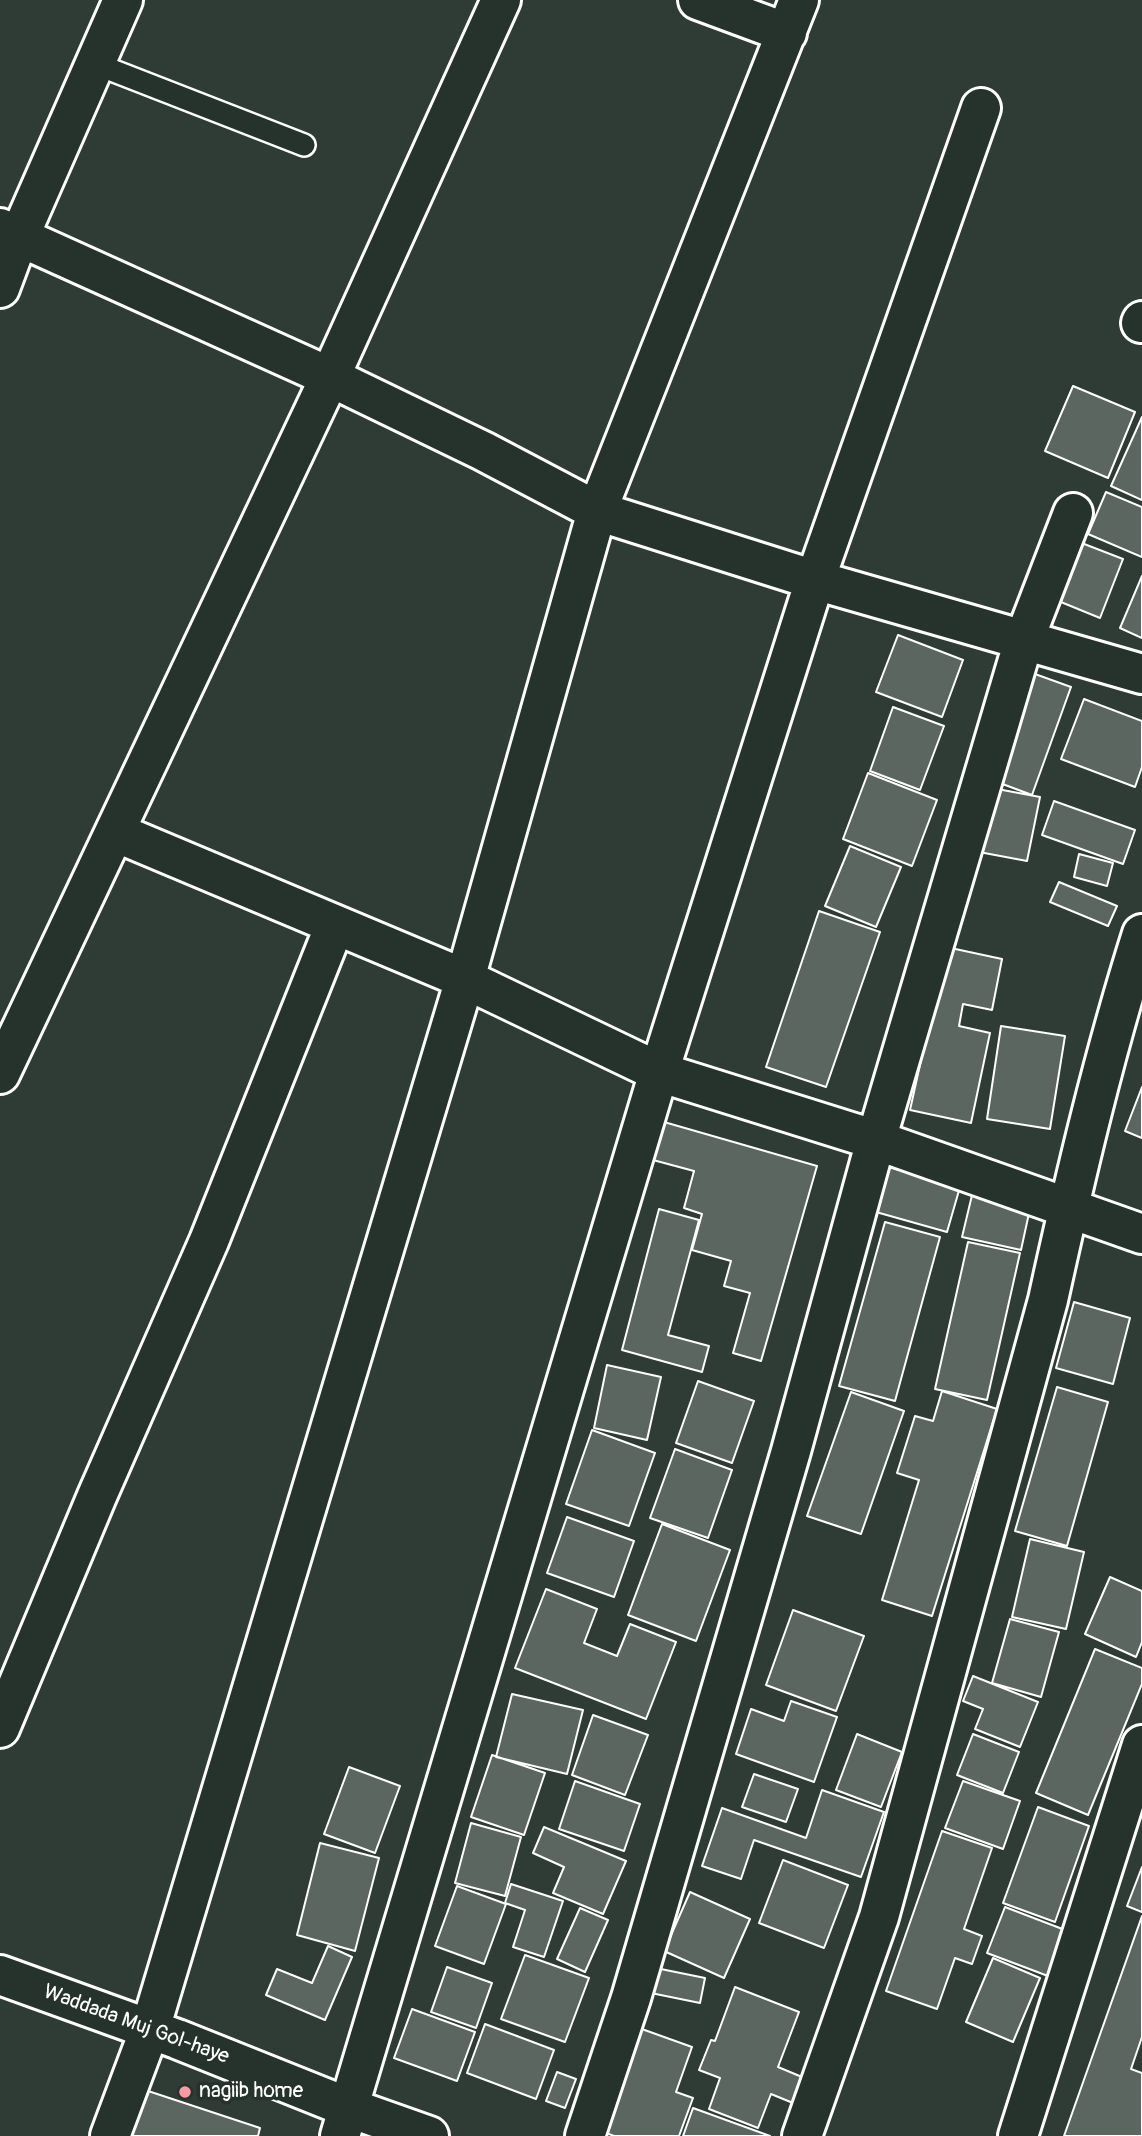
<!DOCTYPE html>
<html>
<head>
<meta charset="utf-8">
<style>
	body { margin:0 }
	canvas { display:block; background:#2f3b35 }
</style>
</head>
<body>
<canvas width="1142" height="2136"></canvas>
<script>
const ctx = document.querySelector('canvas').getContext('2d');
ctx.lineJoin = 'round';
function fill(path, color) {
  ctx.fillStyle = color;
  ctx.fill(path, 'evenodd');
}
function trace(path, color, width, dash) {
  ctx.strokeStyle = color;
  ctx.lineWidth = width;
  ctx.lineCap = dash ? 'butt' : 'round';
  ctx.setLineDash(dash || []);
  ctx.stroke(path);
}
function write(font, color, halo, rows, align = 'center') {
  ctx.font = font + ' Pangolin,sans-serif';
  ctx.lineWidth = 7;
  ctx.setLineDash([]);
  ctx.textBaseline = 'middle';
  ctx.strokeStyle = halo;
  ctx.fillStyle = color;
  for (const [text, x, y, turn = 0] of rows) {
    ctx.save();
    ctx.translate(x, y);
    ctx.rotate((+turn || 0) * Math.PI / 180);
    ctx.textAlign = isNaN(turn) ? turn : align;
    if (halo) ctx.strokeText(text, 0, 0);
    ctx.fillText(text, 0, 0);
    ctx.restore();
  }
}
const building = new Path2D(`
	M1073,386L1135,412L1108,478L1045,451Z
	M1142,417V500L1111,486Z
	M1106,492L1142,507V557L1088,534Z
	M1079,542L1123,559L1100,618L1056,600Z
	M1142,576V638L1120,628Z
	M898,635L963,660L942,717L876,692Z
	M1010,665L1071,687L1032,795L989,779Z
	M1084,699L1142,721V767L1135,787L1061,759Z
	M893,707L944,726L920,790L870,771Z
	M868,773L937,800L912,866L843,839Z
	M992,788L1040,797L1027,861L979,852Z
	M1054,801L1135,830L1123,864L1042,835Z
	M850,846L901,867L876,927L825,906Z
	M1079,854L1113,863L1107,886L1074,877Z
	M1059,882L1117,906L1108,926L1050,902Z
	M819,911L880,932L826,1087L766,1067Z
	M946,947L1002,959L992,1010L963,1004L959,1026L990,1033L971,1123L910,1110Z
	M1001,1026L1065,1036L1050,1129L987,1119Z
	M1142,1087V1138L1125,1131Z
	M664,1122L817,1166L761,1361L733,1353L750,1293L724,1286L731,1261L692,1250L702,1214L684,1208L694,1171L653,1160Z
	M889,1167L960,1187L947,1232L876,1212Z
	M973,1191L1031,1204L1021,1250L962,1237Z
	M659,1209L699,1220L668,1335L709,1346L702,1372L622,1350Z
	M885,1222L940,1237L895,1401L839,1386Z
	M968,1242L1020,1253L987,1400L935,1389Z
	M1074,1302L1130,1318L1113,1384L1056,1368Z
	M607,1365L661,1377L647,1440L594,1428Z
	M698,1381L754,1401L732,1463L676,1443Z
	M1057,1387L1108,1402L1067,1546L1015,1531Z
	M942,1391L997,1409L932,1616L882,1600L919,1480L897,1473L915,1416L933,1421Z
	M851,1392L904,1411L861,1534L807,1516Z
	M592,1430L655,1453L629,1526L566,1504Z
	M675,1449L732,1470L708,1538L650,1518Z
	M567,1517L634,1541L614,1597L547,1573Z
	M662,1524L730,1550L696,1641L628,1615Z
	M1030,1539L1084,1552L1066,1629L1012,1617Z
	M1110,1577L1142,1591V1642L1136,1657L1085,1634Z
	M546,1589L597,1609L584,1643L617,1656L630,1624L676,1642L646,1719L515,1668Z
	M793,1610L864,1636L836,1711L766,1685Z
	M1010,1619L1059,1632L1041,1697L992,1683Z
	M1095,1649L1142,1668V1684L1088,1815L1036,1793Z
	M973,1676L1038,1702L1020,1747L975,1729L983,1709L963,1701Z
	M512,1694L583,1710L567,1774L496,1757Z
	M791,1701L837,1717L814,1782L736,1754L751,1709L784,1721Z
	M593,1715L648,1735L625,1795L572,1775Z
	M857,1734L902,1752L881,1807L836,1790Z
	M973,1734L1019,1752L1003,1793L957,1775Z
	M492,1755L545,1773L524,1835L471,1817Z
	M349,1767L400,1786L375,1853L324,1834Z
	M754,1774L798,1789L786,1822L742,1807Z
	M575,1781L640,1804L624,1851L559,1829Z
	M963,1781L1020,1801L1003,1849L945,1828Z
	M822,1790L884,1812L861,1877L754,1840L741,1879L702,1866L722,1808L806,1838Z
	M1038,1807L1089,1826L1055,1922L1003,1903Z
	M471,1823L521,1837L505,1896L455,1883Z
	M544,1827L626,1861L603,1914L553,1893L564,1867L533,1853Z
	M942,1831L992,1848L964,1929L982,1936L972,1964L955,1958L937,2009L886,1991Z
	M320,1843L379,1858L355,1951L297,1935Z
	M783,1860L848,1885L824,1948L759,1923Z
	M1142,1867V1912L1127,1906Z
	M511,1884L563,1901L544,1957L513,1947L525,1910L505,1903Z
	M457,1886L506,1904L484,1964L435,1946Z
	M690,1892L750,1919L724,1978L664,1951Z
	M1005,1907L1065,1930L1048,1976L987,1953Z
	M580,1908L608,1920L585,1972L557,1959Z
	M1142,1916V2037L1131,2069L1142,2073V2136H1064Z
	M328,1946L352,1957L325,2020L266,1995L277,1969L312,1983Z
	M525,1955L589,1978L565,2042L501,2019Z
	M993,1958L1040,1978L1013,2042L966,2022Z
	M447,1967L492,1983L476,2028L431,2012Z
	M651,1967L705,1978L700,2003L646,1992Z
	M735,1987L799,2012L778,2067L802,2077L793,2103L771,2094L758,2128L709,2109L720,2078L699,2070L711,2040L715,2041Z
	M412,2009L475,2032L457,2081L394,2058Z
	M485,2024L554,2050L536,2099L467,2073Z
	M639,2028L692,2047L676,2092L693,2098L679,2136H614L601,2131Z
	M557,2072L576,2079L565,2108L546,2101Z
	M136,2087L260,2128L258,2136H120Z
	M693,2108L770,2136H683Z`);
const service = new Path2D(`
	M96,64L304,145`);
const minor = new Path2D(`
	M698,0L787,33
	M0,228L330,377L483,451L597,511L815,580L1142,674
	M0,288L19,237L123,0
	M1141,323L1142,321
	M115,832L465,979L659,1072L876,1140L1142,1234
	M0,1728L97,1496L209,1241L335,925
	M0,1975L177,2039L347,2107L429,2136
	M110,2136L150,2029L465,979L597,511L799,0
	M340,2136L659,1072L815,580L981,108
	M585,2136L631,1998L791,1451L876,1140L1024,640L1073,513
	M802,2136L879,1917L1048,1300C1075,1177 1104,1054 1142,934
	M1018,2136L1142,1745`);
const secondary = new Path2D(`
	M0,1074L330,377L501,0`);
const markers = [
	[185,2092,7,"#ff9aa2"]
];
const streetNames = [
	["Waddada Muj Gol-haye",136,2025,20]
];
const poiNames = [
	["nagiib home",199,2092]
];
fill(building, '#5b6661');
trace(building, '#fff', 2);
trace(service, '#fff', 26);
trace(minor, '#fff', 44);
trace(secondary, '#fff', 44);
trace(service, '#26332d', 21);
trace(minor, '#26332d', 38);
trace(secondary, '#26332d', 38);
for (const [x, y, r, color] of markers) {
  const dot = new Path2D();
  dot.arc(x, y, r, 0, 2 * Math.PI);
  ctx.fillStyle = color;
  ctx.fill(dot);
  trace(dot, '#26332d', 2.5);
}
write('21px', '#fff', '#26332d', streetNames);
write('21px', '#fff', '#26332d', poiNames, 'left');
</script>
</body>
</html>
